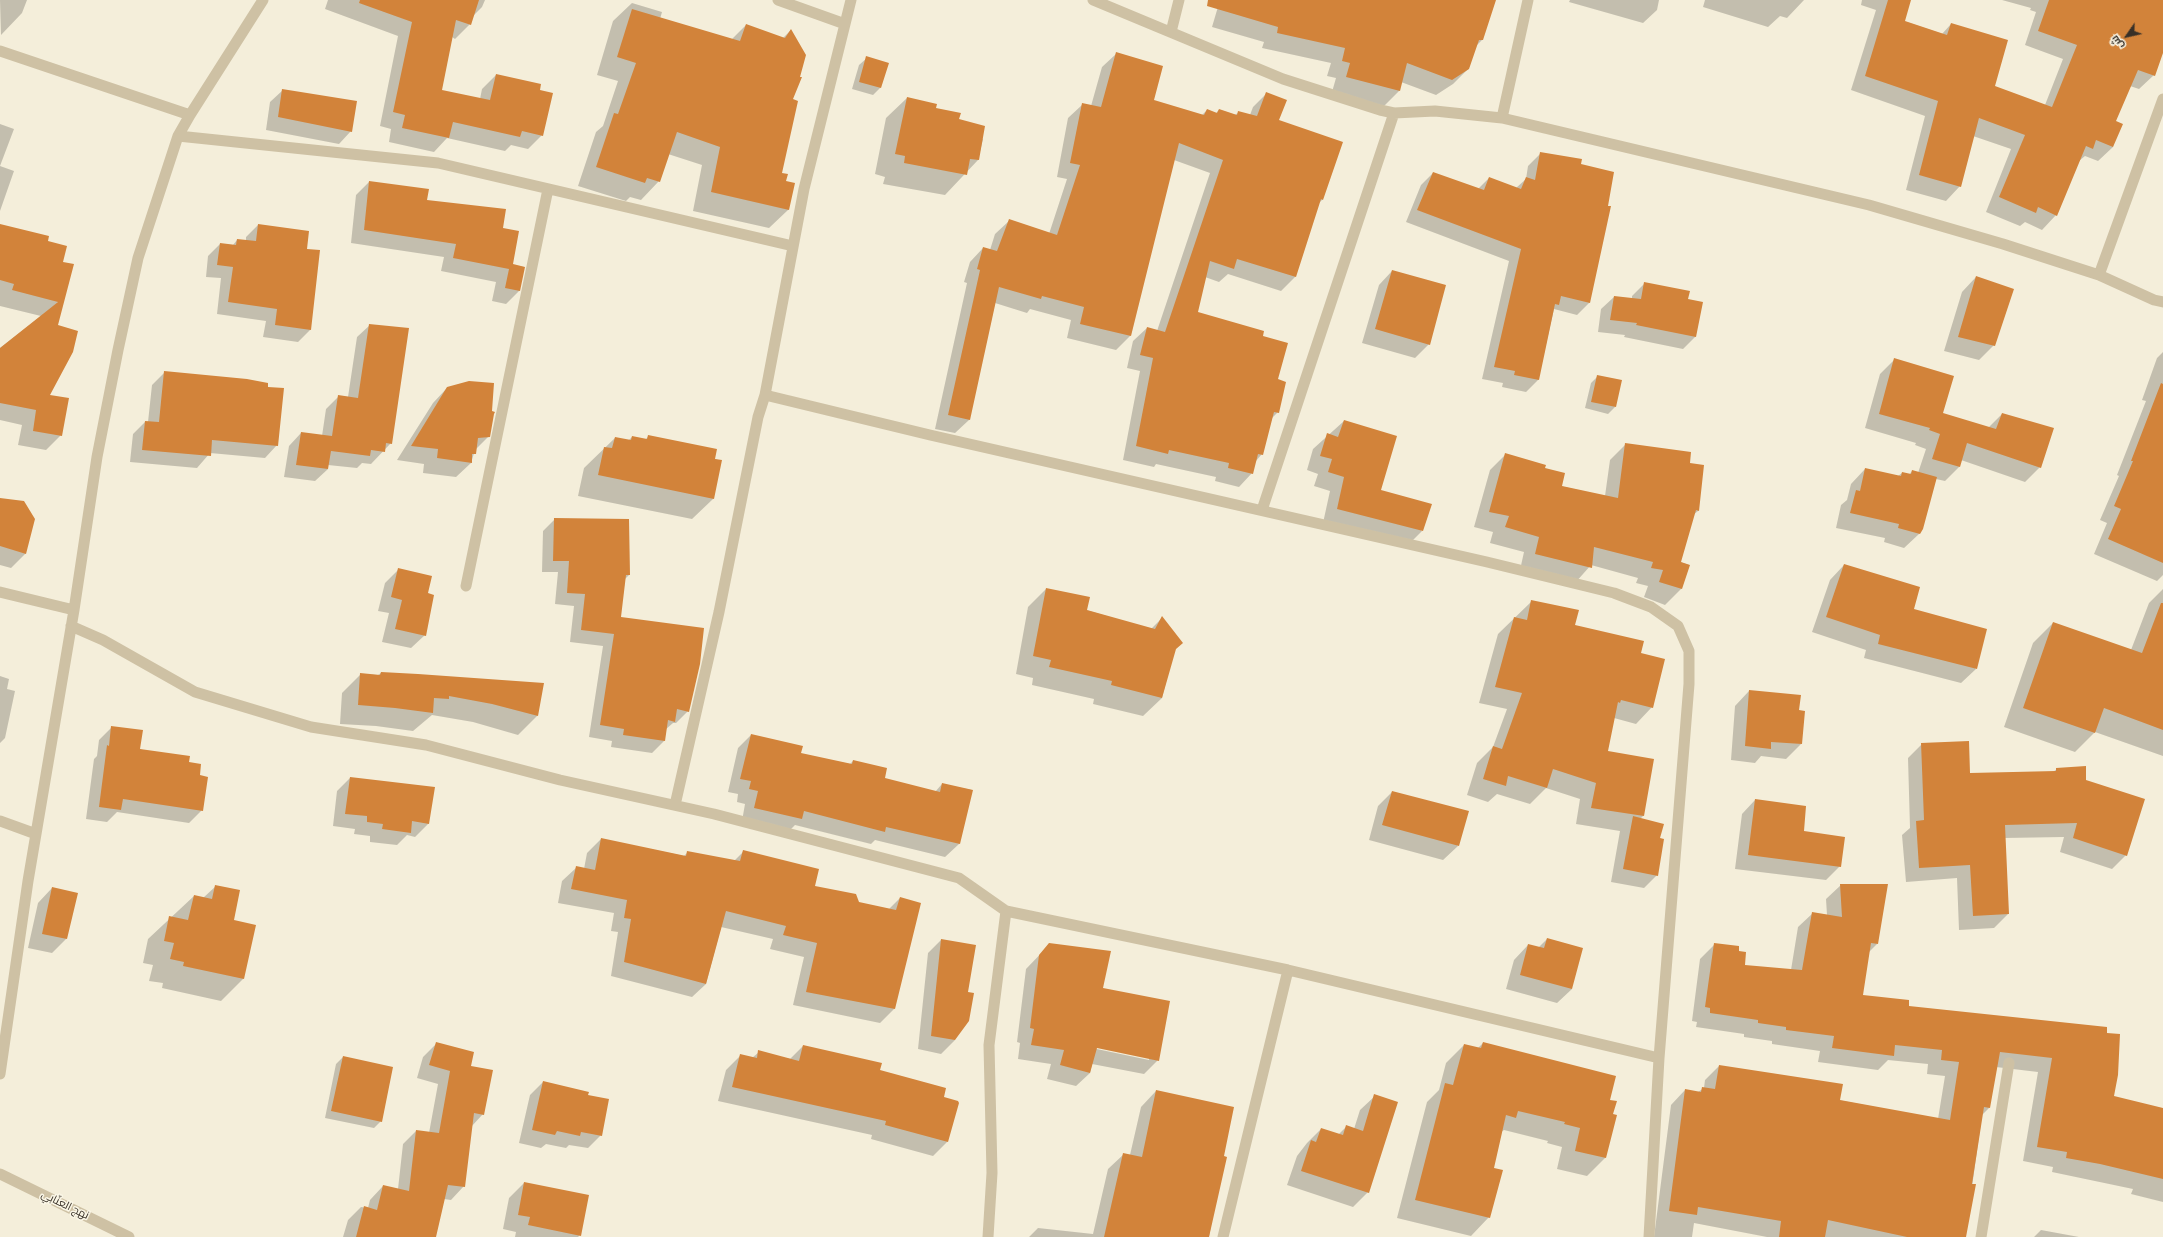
<!DOCTYPE html>
<html>
<head>
<meta charset="utf-8">
<style>
	body { margin:0 }
	#map { position:relative; width:2163px; height:1237px; overflow:hidden; background:#f4eeda; font-family:"PT Sans Narrow",Cairo,sans-serif }
	canvas { display:block }
	.north { position:absolute; left:2107px; top:16px; width:40px; height:40px; -webkit-text-stroke:3px #fbf7e7; paint-order:stroke; rotate:236deg; font-size:11px; font-weight:700; line-height:16px; text-align:center; color:#383027 }
	.north::after { content:''; display:block; margin:auto; width:14px; height:18px; background:#383027; clip-path:polygon(50% 0,100% 100%,50% 72%,0 100%) }
</style>
</head>
<body>
<div id="map">
<canvas width="2163" height="1237"></canvas>
<div class="north">ش</div>
</div>
<script>
const ctx = document.querySelector('canvas').getContext('2d');
ctx.lineJoin = 'round';
function fill(path, color) {
  ctx.fillStyle = color;
  ctx.fill(path, 'evenodd');
}
function trace(path, color, width, dash) {
  ctx.strokeStyle = color;
  ctx.lineWidth = width;
  ctx.lineCap = dash ? 'butt' : 'round';
  ctx.setLineDash(dash || []);
  ctx.stroke(path);
}
function write(font, color, halo, rows, align = 'center') {
  ctx.font = font + ' "PT Sans Narrow",Cairo,sans-serif';
  ctx.lineWidth = 3;
  ctx.setLineDash([]);
  ctx.textBaseline = 'middle';
  ctx.strokeStyle = halo;
  ctx.fillStyle = color;
  for (const [text, x, y, turn = 0] of rows) {
    ctx.save();
    ctx.translate(x, y);
    ctx.rotate((+turn || 0) * Math.PI / 180);
    ctx.textAlign = isNaN(turn) ? turn : align;
    if (halo) ctx.strokeText(text, 0, 0);
    ctx.fillText(text, 0, 0);
    ctx.restore();
  }
}
const shadow = new Path2D(`
	M0,0H27L22,13L1,35Z
	M328,0H485L482,7L472,17L470,24L455,39L452,37L440,91L480,99L482,89L496,75L542,135L528,149L511,145L505,151L447,138L434,152L389,142L391,129L380,126L398,36L325,9Z
	M1220,0H1495L1482,40L1476,46L1468,69L1453,84L1436,95L1401,82L1399,91L1384,106L1332,92L1336,78L1327,76L1331,63L1262,48L1264,42L1212,27Z
	M1570,0H1659L1657,10L1643,23L1569,2Z
	M1705,0H1804L1787,18L1780,16L1768,27L1703,7Z
	M1862,0H1910L1903,21L1942,34L1951,24L1994,87L2045,105L2063,59L2025,45L2036,12L2030,10L2031,8L2002,0H2163V48L2154,75L2139,89L2130,86L2115,122L2113,147L2098,161L2085,156L2079,161L2056,215L2042,230L2025,222L2020,226L1986,212L2011,149L1973,136L1960,186L1946,201L1906,190L1925,116L1851,90L1876,10L1861,5Z
	M632,3L662,12L660,19L731,40L746,25L783,38L791,30L792,100L781,173L785,182L794,184L788,210L769,228L693,211L702,165L668,154L659,181L641,200L630,197L626,201L578,186L596,132L603,126L618,81L597,75L613,21Z
	M1116,54L1153,101L1202,115L1207,110L1216,113L1219,110L1235,115L1239,112L1250,115L1253,107L1267,93L1278,121L1323,199L1319,203L1295,277L1281,291L1228,274L1219,282L1205,277L1196,313L1261,337L1277,380L1278,412L1272,418L1262,454L1255,462L1252,473L1239,487L1215,481L1216,477L1156,464L1154,467L1123,460L1140,371L1127,368L1133,341L1147,328L1157,331L1210,173L1174,160L1130,336L1116,350L1067,338L1071,320L1030,309L1027,313L995,303L969,420L955,433L935,429L967,283L964,282L970,262L983,248L990,250L995,234L1009,221L1049,234L1067,179L1057,177L1068,118L1082,105L1091,106L1102,67Z
	M867,58L887,64L880,88L873,95L852,89L859,65Z
	M283,90L351,131L339,144L266,130L270,102Z
	M907,98L958,120L983,139L978,160L945,195L883,184L885,177L875,174L886,118Z
	M0,124L14,129L0,166L14,171L0,211Z
	M1541,153L1590,302L1577,315L1554,309L1538,380L1526,392L1502,387L1503,383L1482,379L1509,261L1406,222L1421,185L1433,173L1478,189L1489,178L1516,188L1526,179L1528,166Z
	M369,182L502,229L512,265L524,267L519,291L506,304L492,301L496,282L441,271L444,257L351,243L356,195Z
	M0,225L47,241L62,262L48,395L61,435L46,450L18,445L22,425L0,420V348L41,316L0,306Z
	M258,225L306,250L310,330L298,342L263,337L266,321L217,314L221,278L206,277L208,256L220,244L233,245L237,240L246,241V237Z
	M1392,271L1429,344L1415,358L1362,343L1379,285Z
	M1976,277L1994,345L1979,360L1944,351L1962,292Z
	M1645,283L1687,299L1696,336L1683,349L1624,337L1625,335L1598,332L1601,309L1614,297L1632,299V296Z
	M370,325L391,443L371,464L362,463L357,468L328,465V469L315,481L284,477L289,446L301,433L322,436L326,409L339,396L348,397L357,337Z
	M2163,352V575L2157,581L2094,554L2107,523L2100,520L2119,476L2117,475L2146,401L2142,400L2157,358Z
	M1895,359L1942,414L1988,428L2002,414L2052,429L2040,467L2025,482L1961,460L1959,467L1945,481L1936,479L1919,534L1904,548L1884,542L1885,538L1836,528L1841,505L1847,500L1851,484L1865,469L1898,476L1902,473L1909,475L1912,471L1918,473L1926,449L1915,445L1916,443L1865,428L1880,374Z
	M165,372L277,445L265,458L210,453L197,468L130,462L133,434L145,422H148L152,385Z
	M1598,376L1615,407L1608,414L1585,408L1591,383Z
	M447,388L489,436L475,450L471,463L456,477L423,473L424,464L397,460L433,403Z
	M1344,421L1380,490L1422,531L1408,545L1323,523L1330,491L1314,486L1318,474L1307,470L1313,449Z
	M649,436L721,461L713,499L692,519L578,496L584,468L615,438L628,441L632,437L645,440Z
	M1626,444L1689,464L1698,511L1693,515L1680,562L1689,565L1681,589L1665,605L1644,597L1648,586L1636,583L1638,578L1591,565L1575,583L1520,570L1524,552L1490,543L1493,532L1474,527L1490,470L1505,455L1544,469L1560,486L1605,496L1610,460Z
	M0,499L26,553L11,568L0,565Z
	M555,519L628,520L629,575L625,579L620,618L688,711L676,723H673L665,730L664,741L652,753L611,747L612,741L589,737L603,646L570,642L574,606L555,604L558,572H542L543,531Z
	M1844,565L1913,610L1976,669L1961,683L1864,658L1866,650L1812,632L1830,580Z
	M399,569L427,594L425,635L411,648L382,642L389,613L378,611L385,583Z
	M1046,589L1086,610L1151,629L1162,618L1174,651L1162,698L1143,716L1093,704L1094,699L1032,685L1033,678L1016,674L1028,607Z
	M2163,589V756L2095,732L2075,752L2004,727L2033,643L2053,623L2131,650L2149,603Z
	M1532,601L1574,625L1640,653L1652,707L1636,724L1614,718L1607,752L1653,760L1643,816L1640,819L1659,839L1657,875L1644,888L1611,882L1620,831L1576,824L1580,799L1546,788L1530,804L1497,794L1488,802L1467,795L1477,763L1493,747L1507,709L1479,703L1498,634Z
	M381,673L543,684L537,716L518,735L473,722L432,715L413,731L376,726L340,724L342,693L361,674L378,675Z
	M0,676L9,679L7,689L15,691L5,738L0,743Z
	M1749,691L1803,712L1801,744L1786,759L1761,756L1755,763L1731,760L1735,706Z
	M112,727L139,749L188,763L199,776L202,810L189,823L117,812L107,822L86,819L94,759L97,756L99,740Z
	M751,735L800,754L850,764L853,761L884,779L935,792L942,784L972,790L959,844L945,857L875,840L871,844L795,825L788,832L742,821L745,804L737,802L738,794L728,792L738,748Z
	M1922,744L1969,774L2053,772L2057,769L2085,781L2126,855L2112,869L2060,852L2064,837L2004,838L2008,914L1994,928L1959,930L1957,878L1906,882L1902,835L1910,828L1908,758Z
	M350,778L433,788L428,824L415,837L407,835L397,845L370,842V836L354,834L355,829L333,826L337,791Z
	M1392,792L1458,846L1443,860L1369,840L1378,806Z
	M1755,800L1802,832L1840,866L1826,880L1735,869L1742,814Z
	M601,839L684,856L688,852L734,861L743,852L814,887L859,903L889,909L900,898L920,904L894,1009L880,1023L793,1005L804,957L770,949L773,939L721,927L706,984L692,997L611,976L618,932L611,931L614,913L558,903L562,881L576,868L584,869L587,853Z
	M1841,885L1877,944L1869,952L1861,996L1908,1007L2106,1028L2113,1097L2163,1109V1202L2131,1194L2133,1189L2052,1172L2053,1167L2023,1161L2038,1072L1996,1067L1989,1108L1982,1115L1965,1237H1767L1694,1223L1692,1237H1654L1671,1105L1685,1090L1698,1092L1704,1088L1705,1080L1719,1066L1838,1100L1938,1119L1945,1076L1927,1074L1928,1064L1888,1060L1878,1070L1818,1062L1820,1051L1772,1044V1041L1744,1037V1034L1696,1027L1697,1022L1692,1021L1700,959L1715,944L1738,952L1744,966L1791,970L1798,927L1813,913L1827,915L1826,899Z
	M216,886L232,921L254,926L243,979L221,1001L162,988L163,983L149,981L153,965L143,963L148,939L194,896L203,898Z
	M52,888L66,939L52,953L28,948L38,903Z
	M1547,939L1572,989L1557,1003L1506,989L1514,960L1528,945L1538,948Z
	M941,940L955,1040L941,1054L918,1049L928,953Z
	M1050,944L1102,989L1158,1060L1144,1074L1092,1064L1090,1073L1076,1086L1047,1079L1051,1064L1018,1059L1020,1043L1017,1042L1026,969ZM1092,1046L1149,1058V1060L1092,1048Z
	M1483,1043L1609,1101L1612,1115L1605,1158L1587,1176L1557,1169L1562,1147L1547,1143L1548,1141L1504,1130L1501,1132L1493,1168L1489,1217L1471,1236L1397,1218L1427,1102L1439,1090L1446,1063L1464,1045L1478,1048Z
	M436,1044L470,1067L483,1114L471,1127L464,1186L451,1200L444,1199L435,1237H343L348,1220L361,1207L368,1208L370,1200L383,1186L398,1189L403,1144L416,1131L429,1133L438,1084L417,1078L423,1057Z
	M803,1046L879,1071L943,1098L947,1142L933,1156L871,1139L872,1135L718,1101L726,1070L741,1055L752,1058L759,1052L790,1059Z
	M343,1057L381,1121L374,1128L325,1118L336,1064Z
	M543,1082L587,1096L601,1135L588,1148L569,1145L566,1148L546,1144L541,1148L519,1143L530,1095Z
	M1156,1091L1223,1157L1209,1237H1029L1038,1228L1093,1234L1108,1169L1124,1154L1130,1155L1141,1107Z
	M1375,1096L1368,1192L1353,1207L1287,1185L1297,1156L1307,1143L1321,1129L1338,1135L1346,1127L1354,1129L1360,1110Z
	M524,1183L580,1235L578,1237H515L516,1232L503,1229L509,1198Z
	M2041,1230L2079,1237H2034Z`);
const building = new Path2D(`
	M360,0H479L471,25L456,20L442,90L490,100L496,74L541,84L540,90L553,93L543,136L522,131L520,137L453,122L449,138L402,128L405,115L393,112L412,22L359,3Z
	M1208,0H1496L1483,40H1479L1469,69L1452,80L1407,63L1400,91L1346,77L1350,63L1342,61L1345,48L1277,33L1278,27L1207,6Z
	M1888,0H1911L1905,21L1947,35L1951,23L2008,40L1995,86L2052,107L2077,45L2038,31L2049,0H2163V53L2155,76L2138,70L2116,121L2123,124L2113,147L2096,140L2093,149L2086,146L2057,216L2038,207L2036,213L1999,197L2025,135L1979,118L1961,187L1919,175L1938,101L1865,76Z
	M632,9L740,41L746,24L785,38L791,29L806,55L800,77H802L793,99L798,101L782,173L788,174L786,181L795,183L789,210L711,192L720,147L677,132L660,182L647,178L645,183L596,167L614,113L618,114L636,63L617,57Z
	M1116,52L1163,66L1154,100L1204,115L1207,109L1217,113L1219,109L1237,115L1238,111L1257,116L1266,92L1287,100L1279,120L1343,142L1323,200L1321,199L1296,277L1237,259L1234,269L1210,261L1198,312L1264,331L1263,336L1288,343L1278,379L1286,382L1279,413L1274,412L1263,455L1258,454L1253,474L1228,468L1229,463L1169,450L1168,454L1136,446L1153,358L1140,355L1147,327L1165,332L1223,160L1179,143L1131,336L1080,324L1084,307L1042,296L1041,299L999,287L970,420L948,415L980,270L977,269L983,247L997,251L1009,219L1057,235L1080,165L1070,163L1082,103L1101,107Z
	M866,56L889,63L881,88L859,82Z
	M282,89L357,101L352,132L278,117Z
	M907,97L937,104L936,108L961,113L959,119L985,126L979,160L970,159L967,175L904,163L905,156L895,154Z
	M1540,152L1582,159L1581,164L1614,172L1608,206H1611L1590,303L1561,296L1559,305L1555,304L1539,380L1514,375L1515,371L1494,367L1521,249L1417,210L1433,172L1484,190L1489,177L1521,189L1526,177L1535,180Z
	M369,181L429,189L427,200L506,209L503,228L519,231L513,264L525,267L520,291L505,288L509,269L453,258L456,244L364,230Z
	M0,224L49,236L48,241L67,246L63,262L74,264L58,325L78,331L73,352L50,395L69,398L62,436L33,431L36,410L0,403V348L58,302L12,290L14,284L0,280Z
	M258,224L309,231L307,249L320,250L311,330L275,325L277,309L228,302L233,267L217,265L220,243L236,245L237,239L256,241Z
	M1392,270L1446,285L1430,345L1375,329Z
	M1976,276L2014,289L1995,346L1958,337Z
	M1644,282L1690,291L1688,299L1703,302L1696,337L1636,325L1637,323L1610,320L1614,296L1641,299Z
	M369,324L409,328L392,444L386,443L385,452L371,450L370,456L331,451L328,469L296,465L301,432L332,436L338,395L358,398Z
	M1894,358L1954,376L1943,413L1996,429L2002,413L2054,428L2041,468L1967,443L1960,467L1932,459L1940,434L1929,430L1930,428L1879,414Z
	M164,371L247,379L268,383V387L284,388L278,446L212,440L211,456L142,450L145,421L159,422Z
	M1597,375L1622,380L1616,407L1591,402Z
	M469,381L494,383L492,411L495,412L494,414L490,437L478,438L476,454H472V463L437,458L438,449L411,446L447,387Z
	M2161,383L2163,384V563L2108,539L2121,509L2114,506L2133,461H2131Z
	M1344,420L1397,436L1381,490L1432,504L1423,531L1337,509L1344,477L1328,472L1332,459L1320,456L1327,433L1338,437Z
	M648,435L717,449L715,459L722,460L714,499L598,475L604,447L612,448L615,437L631,440L632,436L647,439Z
	M1625,443L1691,452L1690,463L1704,465L1699,511L1696,510L1681,562L1690,565L1682,589L1659,582L1663,570L1651,568L1653,562L1594,547L1592,568L1535,554L1539,537L1505,527L1509,516L1489,512L1505,453L1546,465L1545,468L1565,473L1562,486L1618,498Z
	M1865,468L1901,476L1902,472L1911,474L1912,470L1937,477L1923,529L1920,534L1898,528L1899,524L1850,513L1856,490L1860,491Z
	M0,498L24,501L35,519L26,554L0,546Z
	M554,518L629,519L630,575H626L621,617L704,628L700,664L689,712L677,709L675,722L668,720L665,741L623,735L624,729L600,725L614,634L581,630L585,594L567,593L569,561H553Z
	M1844,564L1920,587L1914,609L1987,629L1977,669L1878,644L1880,635L1826,617Z
	M398,568L432,576L428,593L434,595L426,636L395,629L402,600L391,597Z
	M1046,588L1090,597L1087,610L1155,629L1162,616L1183,643L1176,649L1162,698L1111,685L1112,681L1049,667L1051,660L1033,656Z
	M1531,600L1579,610L1575,625L1644,641L1641,653L1665,659L1653,708L1621,700L1620,703L1618,702L1608,751L1654,759L1644,816L1591,808L1596,783L1553,769L1547,788L1508,776L1506,786L1483,779L1493,746L1502,749L1522,693L1495,687L1514,617L1527,620Z
	M2161,603H2163V730L2104,708L2095,733L2023,708L2053,622L2142,653Z
	M381,672L418,674L544,683L538,716L492,704L449,696V699L434,698L433,713L395,708L358,705L360,673L380,675Z
	M1749,690L1801,695L1799,710L1805,711L1802,744L1771,742V749L1745,746Z
	M111,726L143,730L140,749L190,756L189,762L201,764L200,775L208,777L203,811L123,799L121,810L99,807L107,745L109,746Z
	M751,734L803,746L801,753L852,764L853,760L887,768L885,778L940,792L942,783L973,790L960,844L886,827L885,832L804,811L802,819L754,808L758,791L749,789L751,781L740,779Z
	M1969,741L1970,773L2056,771V768L2086,766V780L2145,799L2127,856L2073,838L2077,823L2005,825L2009,914L1973,916L1970,865L1919,868L1916,821L1924,820L1921,743Z
	M350,777L435,787L429,824L412,821L411,833L382,829L383,824L367,822V816L345,814Z
	M1392,791L1469,811L1459,846L1382,825Z
	M1755,799L1806,806L1804,831L1845,837L1841,867L1748,855Z
	M1633,816L1664,824L1660,838L1664,839L1658,876L1623,869Z
	M601,838L686,856L687,851L740,861L743,850L819,869L815,886L856,894L859,902L896,910L900,897L921,903L895,1009L806,992L817,943L783,935L786,926L726,911L706,984L624,962L631,919L624,918L627,900L571,889L576,866L595,870Z
	M1840,884H1888L1878,944L1871,943L1863,995L1909,1000V1006L2107,1027V1033L2120,1034L2118,1075L2114,1096L2163,1108V1179L2100,1164L2066,1158L2067,1152L2037,1147L2052,1058L2000,1052L1990,1108L1984,1107L1972,1184H1976L1966,1237H1907L1828,1220L1825,1237H1779L1781,1221L1698,1207L1697,1215L1669,1211L1685,1089L1701,1092L1702,1087L1715,1089L1719,1065L1843,1084L1840,1100L1950,1120L1959,1062L1941,1060L1942,1050L1895,1045L1894,1056L1832,1048L1834,1036L1786,1030V1027L1758,1023V1020L1710,1013V1008L1705,1007L1714,943L1739,946V951L1746,952L1745,965L1802,970L1812,912L1842,917Z
	M215,885L240,890L234,920L256,925L244,979L183,966L184,962L170,959L174,943L164,941L169,916L188,920L194,895L212,899Z
	M52,887L78,893L67,939L42,934Z
	M1547,938L1583,948L1572,989L1520,975L1528,944L1544,948Z
	M941,939L976,945L968,992L974,993L969,1021L955,1040L931,1036Z
	M1049,943L1111,951L1103,988L1170,1001L1159,1061L1097,1048L1090,1073L1060,1065L1064,1050L1031,1045L1034,1029L1030,1028L1039,955Z
	M436,1042L474,1052L471,1066L493,1070L484,1115L474,1113L465,1187L448,1185L436,1237H356L364,1206L377,1210L383,1185L409,1191L416,1130L439,1133L450,1071L429,1065Z
	M1483,1042L1616,1076L1610,1100L1617,1101L1613,1114L1617,1115L1606,1158L1575,1151L1580,1128L1564,1124L1565,1122L1518,1111L1516,1118L1506,1115L1494,1168L1503,1170L1490,1218L1415,1200L1445,1083L1453,1085L1464,1044L1481,1048Z
	M803,1045L882,1063L880,1070L946,1088L944,1097L958,1101L959,1103L948,1142L885,1125L886,1121L732,1087L740,1054L757,1058L758,1050L799,1061Z
	M343,1056L393,1067L382,1122L331,1111Z
	M543,1081L589,1092L588,1095L609,1099L602,1136L581,1132L580,1136L557,1131L555,1135L532,1130Z
	M1156,1090L1234,1107L1224,1156L1227,1157L1209,1237H1104L1123,1153L1142,1157Z
	M1374,1094L1398,1102L1369,1193L1301,1171L1311,1140L1316,1142L1321,1128L1343,1135L1346,1125L1363,1131Z
	M524,1182L589,1195L581,1236L528,1225L530,1217L518,1215Z`);
const minor = new Path2D(`
	M778,0L845,24
	M851,0L804,189L765,395L930,435L1487,562L1614,593L1651,607L1678,626L1689,651V684L1659,1058L1649,1237
	M1093,0L1283,79L1380,110L1394,113L1435,111L1502,118L1869,205L2003,244L2099,275L2154,300L2163,302
	M1171,32L1179,0
	M0,51L190,115L178,136L138,258L118,350L97,457L74,610L28,881L0,1074
	M190,115L263,0
	M1502,118L1528,0
	M178,136L438,163L793,246
	M2099,275L2163,99
	M1262,510L1394,113
	M466,586L548,189
	M0,592L74,610
	M71,626L103,640L195,692L311,727L426,745L560,780L714,814L959,878L1006,911L989,1045L992,1173L988,1237
	M675,805L719,612L758,417L765,395
	M0,821L36,834
	M1006,911L1288,970L1659,1058
	M0,1174L129,1237
	M1223,1237L1288,970
	M1981,1237L2009,1063`);
const streetNames = [
	["نهج العنّابي",65,1205,26]
];
fill(shadow, '#0003');
fill(building, '#d2833a');
trace(minor, '#cec1a4', 11);
write('11px', '#383027', '#fbf7e7', streetNames);
</script>
</body>
</html>
